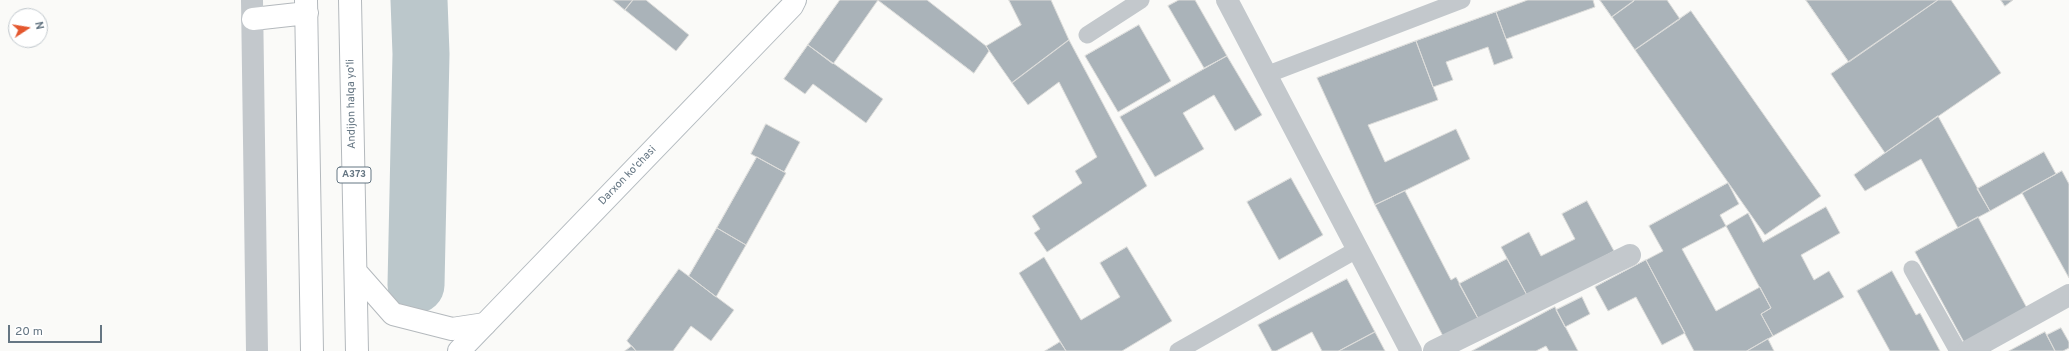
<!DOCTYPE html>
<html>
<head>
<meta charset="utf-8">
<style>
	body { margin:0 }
	#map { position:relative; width:2069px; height:351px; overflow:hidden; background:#fafaf8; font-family:Overpass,sans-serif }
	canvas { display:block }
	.north { position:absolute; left:8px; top:8px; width:40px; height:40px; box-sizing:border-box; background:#fff; border:1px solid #c1c8cd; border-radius:50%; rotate:78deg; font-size:11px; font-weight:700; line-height:16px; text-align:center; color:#657683 }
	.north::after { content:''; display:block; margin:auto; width:14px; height:18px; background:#e4572e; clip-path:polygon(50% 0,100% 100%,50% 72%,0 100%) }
	.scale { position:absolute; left:8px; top:325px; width:94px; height:18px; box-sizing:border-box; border:2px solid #657683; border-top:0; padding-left:5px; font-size:12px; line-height:14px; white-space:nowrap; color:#657683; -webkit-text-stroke:3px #fff; paint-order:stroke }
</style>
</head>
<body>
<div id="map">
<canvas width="2069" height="351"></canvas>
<div class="north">N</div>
<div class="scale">20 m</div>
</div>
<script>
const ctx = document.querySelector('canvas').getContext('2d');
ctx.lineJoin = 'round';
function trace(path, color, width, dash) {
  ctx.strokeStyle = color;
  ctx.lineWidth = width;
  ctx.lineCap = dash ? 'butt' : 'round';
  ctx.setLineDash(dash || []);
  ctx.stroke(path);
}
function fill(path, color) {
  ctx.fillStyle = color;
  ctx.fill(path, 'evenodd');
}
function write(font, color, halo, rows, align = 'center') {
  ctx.font = font + ' Overpass,sans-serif';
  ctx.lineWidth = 4;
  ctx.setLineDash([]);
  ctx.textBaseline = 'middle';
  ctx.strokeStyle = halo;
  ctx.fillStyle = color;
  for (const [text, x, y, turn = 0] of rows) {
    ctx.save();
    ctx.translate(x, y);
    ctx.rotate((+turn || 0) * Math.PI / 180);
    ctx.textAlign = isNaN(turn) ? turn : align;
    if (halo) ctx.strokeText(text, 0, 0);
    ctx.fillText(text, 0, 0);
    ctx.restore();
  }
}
const river = new Path2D(`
	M416,285L421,54L419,0`);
const building = new Path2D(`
	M613,0H633L625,10Z
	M633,0H646L689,35L676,51L625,10Z
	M840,0H878L833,64L808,45Z
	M878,0H927L986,46L989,51L974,73Z
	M1009,0H1051L1069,40L1012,83L986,46L1021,25Z
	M1179,0H1195L1227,56L1204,68L1168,6Z
	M1528,0H1593L1595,7L1506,39L1496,12Z
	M1600,0H1633L1634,1L1612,17Z
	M1635,0H1667L1680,19L1635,50L1612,17Z
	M1806,0H1938L1849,62Z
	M1938,0H1951L2001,73L1885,153L1831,74Z
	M2001,0H2013L2005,6Z
	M1691,11L1821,196L1765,235L1635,50Z
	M1496,12L1513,58L1494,65L1488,47L1446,62L1453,80L1433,87L1416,41Z
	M1139,25L1171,81L1118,112L1085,56Z
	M1069,40L1147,186L1047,252L1034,233L1040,229L1032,216L1082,183L1075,171L1097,157L1059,82L1028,105L1012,83Z
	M1416,41L1438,100L1368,125L1385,162L1456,129L1470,159L1375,205L1317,78Z
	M808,45L883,99L866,123L813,84L805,94L784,79Z
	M1227,56L1262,115L1235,131L1214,95L1183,113L1204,149L1155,177L1120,117Z
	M1938,116L1990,211L1958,228L1921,159L1865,191L1854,175Z
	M766,124L800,142L784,172L751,154Z
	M2044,152L2056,174L1990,211L1977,189Z
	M757,157L786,173L746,245L717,228Z
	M2062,171L2069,184V278L2022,193Z
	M1291,178L1323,235L1279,260L1247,202Z
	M1728,183L1739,204L1720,215L1726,226L1682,249L1716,311L1760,287L1771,308L1761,314L1773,336L1747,351H1694L1646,260L1663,251L1649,226Z
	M1405,191L1451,280L1456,277L1480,322L1445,340L1375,205Z
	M1587,201L1614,251L1528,297L1501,247L1529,232L1541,256L1575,239L1562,214Z
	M1826,207L1840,233L1801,255L1814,280L1829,271L1844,297L1773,336L1761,314L1771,308L1726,226L1748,213L1763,242Z
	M1978,217L2028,310L1965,344L1915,252Z
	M717,228L746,245L716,297L689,276Z
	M1127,247L1172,321L1122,351H1066L1019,273L1044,257L1081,320L1120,297L1100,263Z
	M1507,259L1528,297L1480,322L1459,284Z
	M1646,260L1685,333L1662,345L1636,297L1608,311L1595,287Z
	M679,269L734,310L711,341L691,326L673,351H636L627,341Z
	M1892,271L1916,315L1920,313L1940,351H1890L1857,291Z
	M1347,279L1375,332L1339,351H1322L1312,332L1276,351H1272L1258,325Z
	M1582,297L1590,314L1565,327L1556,310Z
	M1555,307L1578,351H1549L1546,346L1536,351H1472Z
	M2061,328L2069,342V348L2063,351H2055L2047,335Z
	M1375,332L1385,351H1339Z
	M2045,332L2055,351H2009Z
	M1768,339L1774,351H1747Z
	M1060,342L1066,351H1045Z
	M632,346L636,351H625Z`);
const lane = new Path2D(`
	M1087,35L1141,0
	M1266,75L1462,0
	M1912,269L1958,351
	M1178,351L1358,249`);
const street = new Path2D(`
	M252,0L257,351
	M1227,0L1411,351
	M1434,351L1630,255
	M1968,351L2069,295`);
const secondary = new Path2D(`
	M459,351L792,6L795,0`);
const highway = new Path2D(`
	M306,0L312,351
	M350,0L357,351
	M253,19L307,13
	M356,272L393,314L452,329L485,324`);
const shields = [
	[354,175,34]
];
const shieldNames = [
	["A373",354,175]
];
const streetNames = [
	["Andijon halqa yo‘li",352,104,-91],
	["Darxon ko'chasi",628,176,-46]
];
trace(river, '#bbc7cb', 57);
fill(building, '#aab3b9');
trace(building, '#dcdcda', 1);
trace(secondary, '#b3babf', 24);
trace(highway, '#b4b9bd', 24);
trace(lane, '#c3c8cc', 17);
trace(street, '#c3c8cc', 22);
trace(secondary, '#fff', 22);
trace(highway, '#fff', 22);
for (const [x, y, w] of shields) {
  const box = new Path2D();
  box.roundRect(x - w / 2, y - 8, w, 16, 3);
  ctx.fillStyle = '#fff';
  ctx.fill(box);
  trace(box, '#657683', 1);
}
write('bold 10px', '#657683', null, shieldNames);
write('11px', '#657683', '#fff', streetNames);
</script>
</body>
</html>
